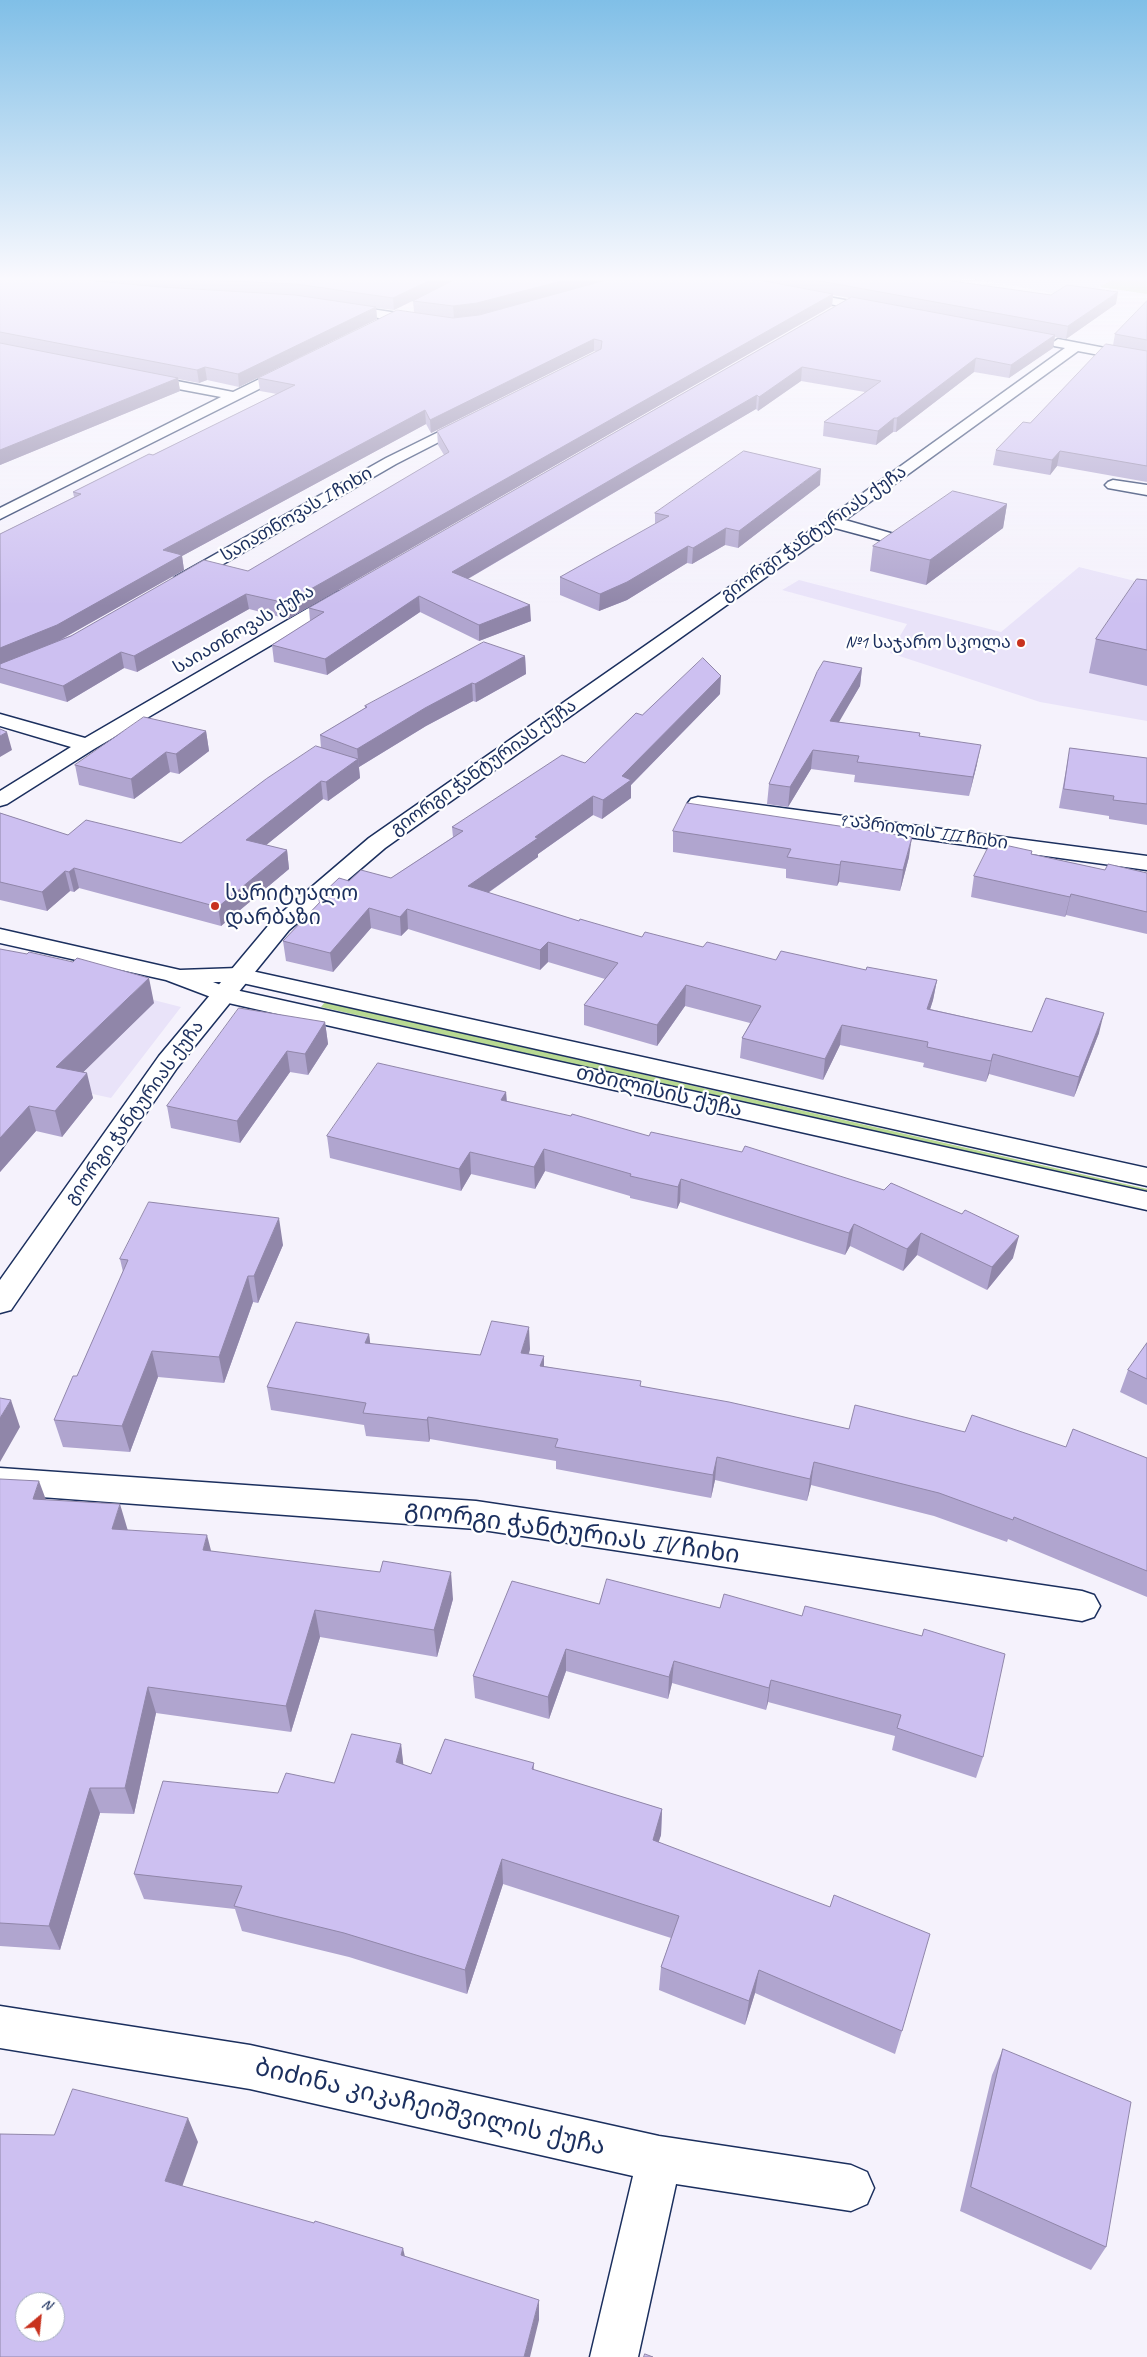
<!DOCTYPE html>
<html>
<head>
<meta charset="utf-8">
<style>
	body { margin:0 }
	#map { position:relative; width:1147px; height:2357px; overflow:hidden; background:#f5f2fc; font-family:Caveat,sans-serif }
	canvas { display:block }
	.north { position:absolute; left:15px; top:2292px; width:50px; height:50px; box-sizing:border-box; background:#fff; border:1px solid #a4acbf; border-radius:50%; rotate:28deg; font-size:14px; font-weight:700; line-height:20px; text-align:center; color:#1b2f5e }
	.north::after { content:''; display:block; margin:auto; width:18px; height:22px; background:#c8321e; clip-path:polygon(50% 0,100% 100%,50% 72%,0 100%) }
</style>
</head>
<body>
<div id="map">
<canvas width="1147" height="2357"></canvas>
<div class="north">N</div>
</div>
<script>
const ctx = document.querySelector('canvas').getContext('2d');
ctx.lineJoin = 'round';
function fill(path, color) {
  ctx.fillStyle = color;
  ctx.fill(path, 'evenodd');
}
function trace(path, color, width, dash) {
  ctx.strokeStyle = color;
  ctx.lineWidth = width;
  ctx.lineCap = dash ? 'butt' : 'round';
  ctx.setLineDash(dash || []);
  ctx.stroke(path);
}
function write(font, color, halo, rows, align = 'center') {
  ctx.font = font + ' Caveat,"Noto Sans Georgian",sans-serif';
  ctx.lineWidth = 4.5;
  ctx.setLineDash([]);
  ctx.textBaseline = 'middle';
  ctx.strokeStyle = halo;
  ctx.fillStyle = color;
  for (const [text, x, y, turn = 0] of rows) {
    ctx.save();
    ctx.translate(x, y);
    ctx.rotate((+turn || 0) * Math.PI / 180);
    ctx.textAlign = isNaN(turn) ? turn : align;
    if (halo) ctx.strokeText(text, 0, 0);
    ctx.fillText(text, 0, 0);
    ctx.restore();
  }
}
const built = new Path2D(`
	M958,276H1118L1080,298Z
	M1079,567L1147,584V721L1040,702L890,653L907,624L782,590L799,580L1001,632Z
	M79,981L181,1007L111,1098L0,1074Z`);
const green = new Path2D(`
	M1118,276H1147V294L1100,287Z
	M325,1002L1147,1189V1194L321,1007Z`);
const street = new Path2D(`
	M795,291L878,306L884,310L878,314L791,296L789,294L791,292Z
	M339,304L423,317L429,321L423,325L335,311L333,308L335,305Z
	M1058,339L1147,356V364L1078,351L845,520L908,538L910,541L908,544L902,546L835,528L385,848L289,930L177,1068L11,1310L0,1313V1280L159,1056L273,920L369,838L827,519L1065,348L1054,346L1052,343Z
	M292,363L297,364L298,367L297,370L0,519V508L221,397L136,381L134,378L136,375L141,374L233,392Z
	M471,416L476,417L478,420L476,423L396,464L187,585H175L173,581L175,577L386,458Z
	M1113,480L1147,485V495L1108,488L1105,485L1108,482Z
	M342,591L348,592L351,596L348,600L94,749L7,804L0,806V791L71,747L0,726V714L85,738L336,592Z
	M698,797L1147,856V870L691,807L688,803L691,799Z
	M0,1468L476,1501L1082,1591L1094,1595L1100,1606L1094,1617L1082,1621L476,1529L0,1494Z
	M0,2006L250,2045L659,2136L851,2165L867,2172L874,2188L867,2204L851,2211L676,2184L638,2357H590L633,2176L250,2089L0,2048Z`);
const secondary = new Path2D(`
	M0,929L180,970L238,968L1147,1168V1186L238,982H213L231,989L1147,1192V1210L224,1002L166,980L0,943Z`);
const wall = new Path2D(`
	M0,276H967L956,282L1116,304L1066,339L1055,337L1053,348L1009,378L974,372L896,432H893L876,445L823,436L824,422L865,392L801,381L758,411L756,409L468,579L531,621L479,641L420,612L327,675L274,662L272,645L310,621L309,608L849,298L833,295L832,306L288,619L249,609L137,672L124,668L67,702L0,683V534L74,497L73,492L153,455L277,394L260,391L258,378L414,312L413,301L438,288L394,310L376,308L377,319L239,387L207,380L199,383L178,379L180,391L0,465ZM594,351L596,352L437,431L438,445L444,455L248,571L62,639L184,570L182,556L426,424L431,433Z
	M1147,301V482L1057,466L1050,475L993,465L996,450L1030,423L1113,345L1115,334Z
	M820,485L738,548L725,545L692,564L687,563L627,600L599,611L560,595V577L655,524V513Z
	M1007,504L1003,528L926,585L870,571L873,546Z
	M1147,580V686L1089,673L1096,639Z
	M525,656L526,674L476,702L473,701L426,726L359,767L360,778L328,801L323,799L266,845L287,850L289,869L221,926L79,888L74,892L70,891L47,911L0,900V813L68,835L181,843L321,748L320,735L365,708V706Z
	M862,668L860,686L838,722L920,733L919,736L977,764L969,796L854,782L855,775L811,769L788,807L767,804L769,784Z
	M720,694L631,785V798L602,819L593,815L538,854V857L488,893L579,921L642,937L776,960L866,970L937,980L933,1000L930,1009L1032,1032L1099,1033L1074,1097L989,1074L986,1082L923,1067L924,1063L840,1045L823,1080L740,1058L742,1038L750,1023L685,1006L657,1046L584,1025V1005L605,979L548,962L540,970L408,929L401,936L371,928L333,972L286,961L283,941L319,903L318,898L349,881L391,878L453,837L452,827L585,763L642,715Z
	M206,731L209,751L179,774L170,772L134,799L79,785L75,765Z
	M1070,748L1147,758V825L1109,819V816L1059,808Z
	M673,831L909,857L900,891L839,882L837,886L786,878V869L673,852Z
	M1032,851L1031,854L1105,870L1147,873V934L1066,915L1065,917L971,897L974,876Z
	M0,949L154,1003L83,1072L93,1098L62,1137L36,1131L0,1172Z
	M325,1022L328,1044L308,1075L290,1072L240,1143L171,1128L167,1106Z
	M506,1092L507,1101L1013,1258L987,1290L917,1255L903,1271L850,1246L845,1255L680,1202L677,1209L630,1198V1196L545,1171L535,1189L471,1174L461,1191L330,1158L327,1136Z
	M283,1245L258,1303L253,1302L224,1383L158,1377L130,1452L63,1447L54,1420L77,1376L123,1272L120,1259Z
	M369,1334L370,1344L480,1355L530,1349L529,1354L544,1356V1366L849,1429L965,1432L1066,1447L1147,1458V1597L1008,1539L1007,1542L934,1516L811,1485L807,1501L715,1480L711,1498L556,1469V1461L430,1439L429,1442L366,1436L364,1425L271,1410L267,1387Z
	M1147,1343V1405L1120,1392L1128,1370Z
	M0,1479L46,1500L128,1530L211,1551L453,1599L437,1657L320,1637L291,1732L156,1713L134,1814L100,1813L60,1950L0,1946Z
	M599,1604L720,1608L983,1757L976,1778L892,1750L895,1736L768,1702L766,1710L672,1683L668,1699L566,1671L549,1719L475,1698L473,1676Z
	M401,1744L403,1765L431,1774L534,1763V1770L662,1809L661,1835L658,1842L902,2031L895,2054L755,1993L745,2025L659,1990L661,1967L671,1938L503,1884L467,1994L349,1957L242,1931L235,1909L144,1899L134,1874L278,1793L334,1783Z
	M1003,2049L1106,2247L1091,2270L960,2211L992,2075Z`);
const shadedWall = new Path2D(`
	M439,276H463L394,310L393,298Z
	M581,276H625L478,315L454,318L453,306Z
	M945,276H967L937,291L938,279Z
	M1118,292L1116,304L1066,339L1068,326Z
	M833,294L832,306L288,619L286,603Z
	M376,307L377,319L239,387L238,374Z
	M1055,335L1053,348L1009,378L1011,365Z
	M594,339V351L431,433L430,420Z
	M976,358L974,372L896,432L897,418Z
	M205,367L207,380L199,383L197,370Z
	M802,367L801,381L758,411L759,397Z
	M178,378L180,391L0,465V450Z
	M757,395L756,409L452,588V572Z
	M425,410L426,424L182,556L184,570L60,640L0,666V648L163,550Z
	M894,418L893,432L876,445L878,431Z
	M1060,451L1057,466L1050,475L1052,460Z
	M821,469L820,485L738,548L739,531Z
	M1007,504L1003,528L926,585L930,560Z
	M726,528L725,545L692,564L693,548Z
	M688,546L687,563L627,600L599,611L600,594Z
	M246,594L249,609L137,672L134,656Z
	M419,596L420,612L327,675L325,659Z
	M530,605L531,621L479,641V625Z
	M121,652L124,668L67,702L63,686Z
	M525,656L526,674L476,702L475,684Z
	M862,668L860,686L828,741L830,721Z
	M721,676L720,694L631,785V798L602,819L603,800L622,776Z
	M472,683L473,701L426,726L359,767L357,749L425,708Z
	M206,731L209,751L179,774L176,754Z
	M7,732L12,750L0,757V736Z
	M981,745L977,764L969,796L973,777Z
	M813,750L811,769L788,807L790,787Z
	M166,752L170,772L134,799L131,779Z
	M358,759L360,778L328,801L326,782Z
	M321,781L323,799L249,859L246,840Z
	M593,796V815L538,854V857L469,906L468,886L535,837Z
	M912,837L909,857L900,891L903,870Z
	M287,850L289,869L221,926L218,907Z
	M841,861L839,882L837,886L840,865Z
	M74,868L79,888L74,892L69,872Z
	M65,871L70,891L47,911L42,892Z
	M1071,894L1066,915L1065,917L1070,897Z
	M369,908L371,928L333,972L330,953Z
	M407,909L408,929L401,936L400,917Z
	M548,942V962L540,970V950Z
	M149,978L154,1003L63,1092L56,1067Z
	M937,980L933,1000L924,1029L927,1009Z
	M686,985L685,1006L657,1046V1025Z
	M1104,1013L1099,1033L1074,1097L1079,1077Z
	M325,1022L328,1044L308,1075L305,1054Z
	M842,1025L840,1045L823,1080L825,1059Z
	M287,1051L290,1072L240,1143L237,1121Z
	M993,1054L989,1074L986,1082L991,1061Z
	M87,1073L93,1098L62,1137L55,1111Z
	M506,1092L507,1114L501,1100Z
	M29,1106L36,1131L0,1172V1138Z
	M544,1149L545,1171L535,1189L534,1167Z
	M470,1152L471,1174L461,1191L459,1169Z
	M681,1179L680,1202L677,1209L678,1187Z
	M279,1218L283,1245L258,1303L254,1276Z
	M854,1224L850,1246L845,1255L849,1233Z
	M921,1233L917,1255L903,1271L907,1249Z
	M1019,1236L1013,1258L987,1290L992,1267Z
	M248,1276L253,1302L224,1383L219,1357Z
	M529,1327L530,1349L522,1375L521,1353Z
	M369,1334L372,1356L365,1343Z
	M152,1351L158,1377L130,1452L122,1426Z
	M544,1356V1378L540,1366Z
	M11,1400L20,1427L0,1462V1418Z
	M428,1417L430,1439L429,1442L427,1420Z
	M717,1457L715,1480L711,1498L713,1475Z
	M814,1462L811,1485L807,1501L810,1479Z
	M39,1481L49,1508L33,1499Z
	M120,1504L128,1531L112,1529Z
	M207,1535L214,1562L203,1550Z
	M451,1572L453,1599L437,1657L434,1630Z
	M315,1610L320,1637L291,1732L286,1706Z
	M566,1649V1671L549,1719L548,1697Z
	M674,1661L672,1683L668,1699L669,1677Z
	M771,1680L768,1702L766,1710L769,1688Z
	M148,1687L156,1713L134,1814L125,1788Z
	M401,1744L404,1770L396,1762Z
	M90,1788L100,1813L60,1950L49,1926Z
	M662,1809L661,1835L651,1866L653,1840Z
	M502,1859L503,1884L467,1994L465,1970Z
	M759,1970L755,1993L745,2025L749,2001Z
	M188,2118L198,2142L176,2204L165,2181Z
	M403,2248L408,2270L401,2255Z
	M539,2300V2320L530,2357H524Z`);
const building = new Path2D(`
	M0,276H69L95,281L161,287L295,295L376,307L238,374L205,367L197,370L0,332Z
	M136,276H439L393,298L296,284L160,278Z
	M462,276H581L477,303L453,306L413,301Z
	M621,276H738L833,294L286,603L246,594L134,656L121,652L63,686L0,668V664L71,636L204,560L248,571L449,452L437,431L601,349L602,341L594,339L430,420L425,410L163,550L182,555L57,625L0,648V534L81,494L73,492L149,454L153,455L295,385L258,378L397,310L453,318L479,315Z
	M793,276H945L938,279L1051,295L1067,285L1118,292L1068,326Z
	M852,297L1055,335L1011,365L976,358L897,418H894L878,431L824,422L881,381L802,367L759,397L757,395L452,572L530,605L479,625L419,596L325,659L272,645L324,612L309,608Z
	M1147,301V340L1115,334Z
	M0,343L178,378L0,450Z
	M1106,344L1147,351V466L1060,451L1052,460L996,450L1023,422L1030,423Z
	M744,451L821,469L739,531L726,528L693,548L688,546L627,582L600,594L560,577L669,516L655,513Z
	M953,491L1007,504L930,560L873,546Z
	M1137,579L1147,580V650L1096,639Z
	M484,642L525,656L475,684L472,683L425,708L357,749L320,735L367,707L365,706Z
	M703,658L721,676L622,776L631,780L603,800L593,796L535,837L538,838L468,886L579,921L580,919L642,937L645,932L703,947L707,942L776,960L781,951L866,970L867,967L937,980L927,1009L1032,1032L1046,998L1104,1013L1079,1077L993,1054L991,1061L927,1047L928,1042L842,1025L825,1059L742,1038L761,1006L686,985L657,1025L584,1005L618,963L548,942L540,950L407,909L400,917L369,908L330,953L283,941L321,901L318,898L339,878L349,881L361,870L391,878L463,831L452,827L562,755L585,763L636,713L642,715Z
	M824,661L862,668L830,721L920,733L919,736L981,745L973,777L857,762L859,756L813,750L790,787L769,784L817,672Z
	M144,717L206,731L176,754L166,752L131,779L75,765Z
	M0,729L7,732L0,736Z
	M316,746L358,759L326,782L321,781L246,840L287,850L218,907L74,868L69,872L65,871L42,892L0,882V813L68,835L86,820L181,843L266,779Z
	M1070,748L1147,758V804L1113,800L1114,796L1064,789Z
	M687,803L912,837L903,870L841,861L840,865L787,857L791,849L673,831Z
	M991,842L1032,851L1031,854L1105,870L1108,864L1147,873V912L1071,894L1070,897L974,876Z
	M0,949L27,954L29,952L73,962L77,958L149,978L56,1067L87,1073L55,1111L29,1106L0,1138Z
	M239,1008L325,1022L305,1054L287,1051L237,1121L167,1106Z
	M378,1063L506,1092L501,1100L571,1116L572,1114L649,1136L651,1132L742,1152L745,1146L884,1190L891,1183L962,1214L965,1210L1019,1236L992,1267L921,1233L907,1249L854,1224L849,1233L681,1179L678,1187L630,1176L631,1174L544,1149L534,1167L470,1152L459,1169L327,1136Z
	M149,1202L279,1218L254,1276H248L219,1357L152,1351L122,1426L54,1420L73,1376H77L128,1260L120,1259Z
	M492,1321L529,1327L521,1353L544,1356L540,1366L641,1381L640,1386L729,1402L849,1429L855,1405L965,1432L972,1415L1066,1447L1073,1429L1147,1458V1571L1014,1517L1013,1520L939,1493L814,1462L810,1479L717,1457L713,1475L555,1447L558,1439L428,1417L427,1420L363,1413L366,1403L267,1387L296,1322L369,1334L365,1343L480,1355Z
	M1147,1343V1379L1128,1370Z
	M0,1398L11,1400L0,1418Z
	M0,1479L39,1481L33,1499L120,1504L112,1529L207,1535L203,1550L380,1572L383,1561L451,1572L434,1630L315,1610L286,1706L148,1687L125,1788H90L49,1926L0,1923Z
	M607,1579L720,1608L724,1594L802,1616L805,1606L922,1636L924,1629L1005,1654L983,1757L897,1728L901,1715L771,1680L769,1688L674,1661L669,1677L566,1649L548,1697L473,1676L512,1581L599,1604Z
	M352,1734L401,1744L396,1762L431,1774L445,1739L534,1763L532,1769L662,1809L653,1840L830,1907L834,1895L930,1934L902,2031L759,1970L749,2001L661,1967L679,1916L502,1859L465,1970L344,1933L234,1906L242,1886L134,1874L163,1781L278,1793L286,1773L334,1783Z
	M1003,2049L1131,2102L1106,2247L971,2187Z
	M73,2089L188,2118L165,2181L314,2223L315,2221L403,2248L401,2255L539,2300L524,2357H0V2134L54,2135ZM25,2302H55V2332H25Z
	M645,2354L653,2357H644Z`);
const markers = [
	[1021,643,5,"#c8321e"],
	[215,906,5,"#c8321e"]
];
const farStreetnames = [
	["საიათნოვას I ჩიხი",297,515,-30],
	["გიორგი ჭანტურიას ქუჩა",814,534,-35],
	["საიათნოვას ქუჩა",244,630,-30],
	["გიორგი ჭანტურიას ქუჩა",484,768,-35],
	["9 აპრილის III ჩიხი",923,832,8],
	["გიორგი ჭანტურიას ქუჩა",135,1113,-54]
];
const farPoinames = [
	["№1 საჯარო სკოლა",1011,643]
];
const poiNames = [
	["სარიტუალო",225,894],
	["დარბაზი",225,918]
];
const streetNames = [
	["თბილისის ქუჩა",659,1092,13]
];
const nearStreetnames = [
	["გიორგი ჭანტურიას IV ჩიხი",572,1533,8],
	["ბიძინა კიკაჩეიშვილის ქუჩა",430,2108,13]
];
fill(built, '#e9e3f9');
fill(green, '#b8d992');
trace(street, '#1b2f5e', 3);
trace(secondary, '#1b2f5e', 3);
fill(street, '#fff');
fill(secondary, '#fff');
fill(wall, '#b0a5cf');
fill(shadedWall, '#9086a9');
fill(building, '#cdc0f1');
trace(building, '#9086a9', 1);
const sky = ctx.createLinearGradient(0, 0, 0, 606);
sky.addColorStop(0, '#80bfe7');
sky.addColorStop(0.46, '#faf9fe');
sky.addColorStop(1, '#faf9fe00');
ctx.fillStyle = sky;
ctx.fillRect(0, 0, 1147, 606);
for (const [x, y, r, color] of markers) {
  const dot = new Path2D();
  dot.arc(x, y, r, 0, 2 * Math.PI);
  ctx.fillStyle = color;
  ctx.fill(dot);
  trace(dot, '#fff', 2);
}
write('18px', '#1b2f5e', '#fff', farStreetnames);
write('18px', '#1b2f5e', '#fff', farPoinames, 'right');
write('21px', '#1b2f5e', '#fff', poiNames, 'left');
write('21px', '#1b2f5e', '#fff', streetNames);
write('25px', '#1b2f5e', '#fff', nearStreetnames);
</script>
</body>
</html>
